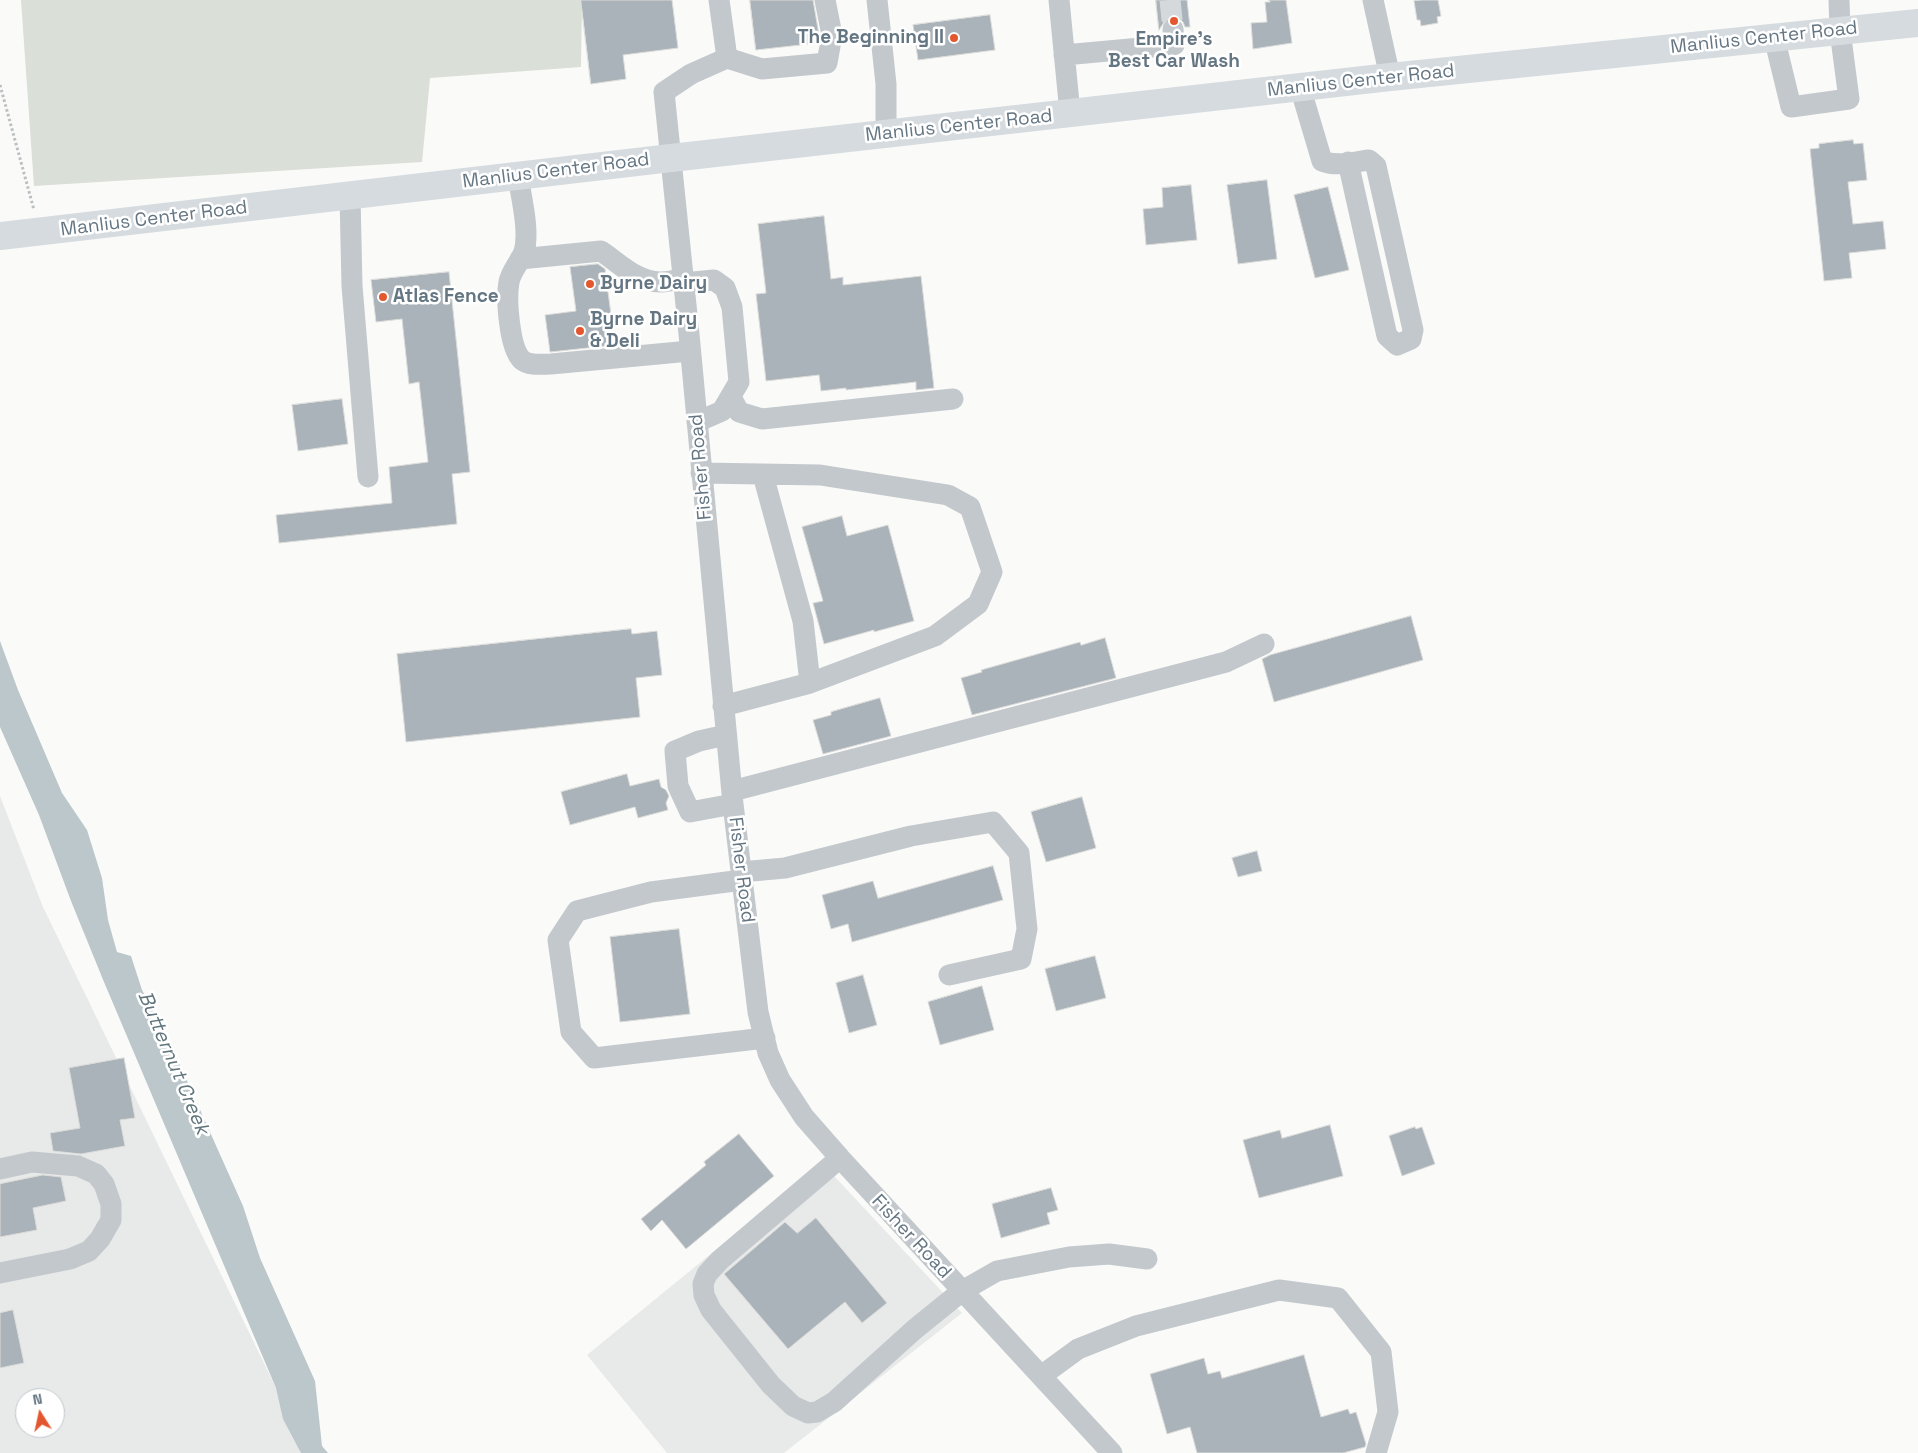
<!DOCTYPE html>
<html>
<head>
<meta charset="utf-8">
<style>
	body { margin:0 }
	#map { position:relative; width:1918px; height:1453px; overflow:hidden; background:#fafaf8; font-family:"Space Grotesk",sans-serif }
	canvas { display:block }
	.north { position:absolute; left:15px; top:1388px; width:50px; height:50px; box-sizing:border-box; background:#fff; border:1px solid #c1c8cd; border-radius:50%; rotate:350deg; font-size:14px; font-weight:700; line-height:20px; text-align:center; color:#657683 }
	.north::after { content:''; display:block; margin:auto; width:18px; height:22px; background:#e4572e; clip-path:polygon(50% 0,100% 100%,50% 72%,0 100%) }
</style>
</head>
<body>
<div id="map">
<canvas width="1918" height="1453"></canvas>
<div class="north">N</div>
</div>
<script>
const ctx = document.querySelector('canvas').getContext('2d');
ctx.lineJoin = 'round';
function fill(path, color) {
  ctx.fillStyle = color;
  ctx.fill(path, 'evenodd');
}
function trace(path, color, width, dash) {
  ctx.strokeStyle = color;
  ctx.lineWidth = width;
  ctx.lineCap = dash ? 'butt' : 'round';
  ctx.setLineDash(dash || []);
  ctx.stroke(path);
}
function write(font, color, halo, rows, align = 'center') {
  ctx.font = font + ' "Space Grotesk",sans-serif';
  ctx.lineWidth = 5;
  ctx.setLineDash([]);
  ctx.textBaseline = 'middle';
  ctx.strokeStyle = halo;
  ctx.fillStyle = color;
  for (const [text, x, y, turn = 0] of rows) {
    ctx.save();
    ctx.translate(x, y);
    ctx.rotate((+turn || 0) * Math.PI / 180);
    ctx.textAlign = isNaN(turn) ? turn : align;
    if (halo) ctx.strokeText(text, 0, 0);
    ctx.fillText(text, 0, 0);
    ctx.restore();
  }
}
const built = new Path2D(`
	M0,796L43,907L276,1388L304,1453H0ZM25,1398H55V1428H25Z
	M822,1163L962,1313L784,1453H667L587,1355Z`);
const green = new Path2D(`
	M21,0H582L581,67L430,78L422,162L34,186Z`);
const water = new Path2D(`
	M0,641L18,690L62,793L87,830L102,878L108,920L117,952L131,956L142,990L172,1047L243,1206L260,1258L315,1381L322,1446L328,1453H301L283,1419L276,1388L104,982L71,901L39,815L0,727Z`);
const building = new Path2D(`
	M581,0H672L678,48L623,55L626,79L591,84Z
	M750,0H813L819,35L818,43L756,50Z
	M1156,0H1187L1190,27H1185L1183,22L1179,18L1172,17L1166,19L1159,30Z
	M1269,0H1286L1292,43L1253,49L1251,23L1267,22L1265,2H1270Z
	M1422,0H1438L1441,16L1437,17L1438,23L1421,26L1420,20H1417L1414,1Z
	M990,15L995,50L918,60L913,25Z
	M1853,140L1854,144L1863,143L1867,180L1848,182L1853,224L1883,221L1886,249L1849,253L1852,278L1824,281L1810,149L1819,148V144Z
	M1267,180L1277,259L1238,264L1227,185Z
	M1191,185L1197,240L1146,245L1143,209L1163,207L1162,188Z
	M1328,187L1349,270L1315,278L1294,195Z
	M824,216L831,279L843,277V285L921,276L934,388L916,390V382L846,390V388L821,391L819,375L766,381L756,294L766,293L758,224Z
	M598,264L605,269L615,345L550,352L545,315L576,311L570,267Z
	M449,272L470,472L452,474L457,524L279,543L276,515L392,503L389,467L428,462L419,382L409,384L402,319L376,322L371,280Z
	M342,399L348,444L298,451L292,405Z
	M842,516L847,536L888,525L914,621L874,632V630L824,644L813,603L823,601L802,527Z
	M1411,616L1423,660L1274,702L1262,659L1270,655Z
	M631,629L632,634L657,631L662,675L636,678L640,717L406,742L397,654Z
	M1105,638L1116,678L972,715L961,678L982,672L981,670L1080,642L1081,645Z
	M880,698L891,736L823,754L813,720L831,715V712Z
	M627,774L630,786L659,779L661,787L666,790L669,796L666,803L668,810L638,818L635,807L570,825L561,792Z
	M1082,797L1096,848L1046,862L1031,812Z
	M1257,851L1262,871L1238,877L1232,858Z
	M993,866L1003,900L852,942L848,924L831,929L822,895L873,881L878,898Z
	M679,929L690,1014L620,1022L610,937Z
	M1095,956L1106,998L1056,1011L1045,969Z
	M863,975L877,1025L849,1033L836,983Z
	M982,986L994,1030L940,1045L928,1002Z
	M124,1058L135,1118L120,1120L125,1146L81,1154L53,1151L50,1133L80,1128L69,1068Z
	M1330,1125L1343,1176L1259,1198L1243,1140L1280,1130L1282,1138Z
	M1415,1127L1416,1129L1422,1127L1435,1164L1402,1176L1389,1136Z
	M739,1134L774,1176L686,1249L662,1220L651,1231L641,1219L706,1165L704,1162Z
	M43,1175L61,1177L66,1201L33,1208L37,1230L0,1237V1184Z
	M1051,1188L1058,1210L1047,1213L1050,1224L1001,1238L992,1204Z
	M816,1218L887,1303L862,1323L845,1302L788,1349L724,1274L785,1222L797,1233Z
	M13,1310L24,1363L0,1368V1313Z
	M1304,1355L1321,1417L1348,1409L1350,1414L1356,1412L1366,1444L1365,1447L1343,1453H1197L1190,1427L1167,1434L1150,1374L1204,1358L1208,1374L1220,1371L1222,1378Z`);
const minorTunnel = new Path2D(`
	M1170,0L1173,29`);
const path = new Path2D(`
	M0,85L34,210`);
const minor = new Path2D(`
	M719,0L727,58
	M825,0L832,35L827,63L762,69L727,58L691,74L664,92L689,334L733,804L758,1012L768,1053L780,1080L804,1117L840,1158L1112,1453
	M877,0L886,84V134
	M1059,0L1070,113
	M1373,0L1390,77
	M1774,37L1791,107L1849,99L1840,31L1839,0
	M1064,55L1174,45L1173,29
	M1300,87L1322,161C1336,167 1354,162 1369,160L1376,166L1413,330L1411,339L1397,345L1387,336L1348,162
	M518,176C521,197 530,231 524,252C520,262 511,271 509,282C506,298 509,348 522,360C529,366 542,364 551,364L690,351
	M350,196L352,286L368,477
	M520,259L601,251C619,263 637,282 660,282C667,282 676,280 683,278
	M683,283L714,280L725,288L732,307L739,382L722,411L697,422
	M731,397L739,412L762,419L953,399
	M701,473L820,475L948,495L970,507L992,572L978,604L935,636L810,683L723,706
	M763,475L803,621L810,683
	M726,735L699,741L675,751L678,786L690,812L733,804
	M732,791L1226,662L1264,644
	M741,872L785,868L911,836L993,822L1019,853L1027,929L1021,959L949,975
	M742,880L651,892L577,911L558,940L571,1032L594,1058L765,1038
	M840,1158L720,1260L707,1274L703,1284L704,1295L711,1310L771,1385L793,1406L808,1413L817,1412L834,1402L915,1329L962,1291L997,1271L1069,1257L1109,1254L1147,1259
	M0,1169L32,1162L78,1166L96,1174L104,1184L111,1204V1220L100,1239L89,1251L70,1259L0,1273
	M1041,1376L1078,1349L1136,1326L1279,1290L1338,1298L1381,1352L1388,1412L1376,1453`);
const major = new Path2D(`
	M0,236L671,158L1390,77L1918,23`);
const markers = [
	[1174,21,5,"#e4572e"],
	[954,38,5,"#e4572e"],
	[590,284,5,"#e4572e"],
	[383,297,5,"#e4572e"],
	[580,331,5,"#e4572e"]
];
const poiNames = [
	["The Beginning II",944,38,"right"],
	["Empire's",1174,40,"center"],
	["Best Car Wash",1174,62,"center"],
	["Byrne Dairy",600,284],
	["Atlas Fence",393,297],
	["Byrne Dairy",590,320],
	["& Deli",590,342]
];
const streetNames = [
	["Manlius Center Road",1764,38,-6],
	["Manlius Center Road",1361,81,-6],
	["Manlius Center Road",959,126,-6],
	["Manlius Center Road",556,171,-7],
	["Manlius Center Road",154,219,-7],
	["Fisher Road",701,467,-95],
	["Fisher Road",741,870,83],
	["Fisher Road",911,1237,47]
];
const waterNames = [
	["Butternut Creek",173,1063,67]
];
fill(built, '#e8e9e9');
fill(green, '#dadfd7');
fill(water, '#bbc7cb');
fill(building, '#aab3b9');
trace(building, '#dcdcda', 1);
trace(minorTunnel, '#d5d9db', 21, [21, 11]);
trace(path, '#bbbfc2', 3, [2.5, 2.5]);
trace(minor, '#c3c8cc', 21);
trace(major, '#d6dbdf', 28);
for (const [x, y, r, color] of markers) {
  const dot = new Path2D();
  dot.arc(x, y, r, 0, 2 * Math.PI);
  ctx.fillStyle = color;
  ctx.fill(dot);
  trace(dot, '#fff', 2);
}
write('bold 19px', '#657683', '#fff', poiNames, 'left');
write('19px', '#657683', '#fff', streetNames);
write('italic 20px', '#60757c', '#fff', waterNames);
</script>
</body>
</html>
